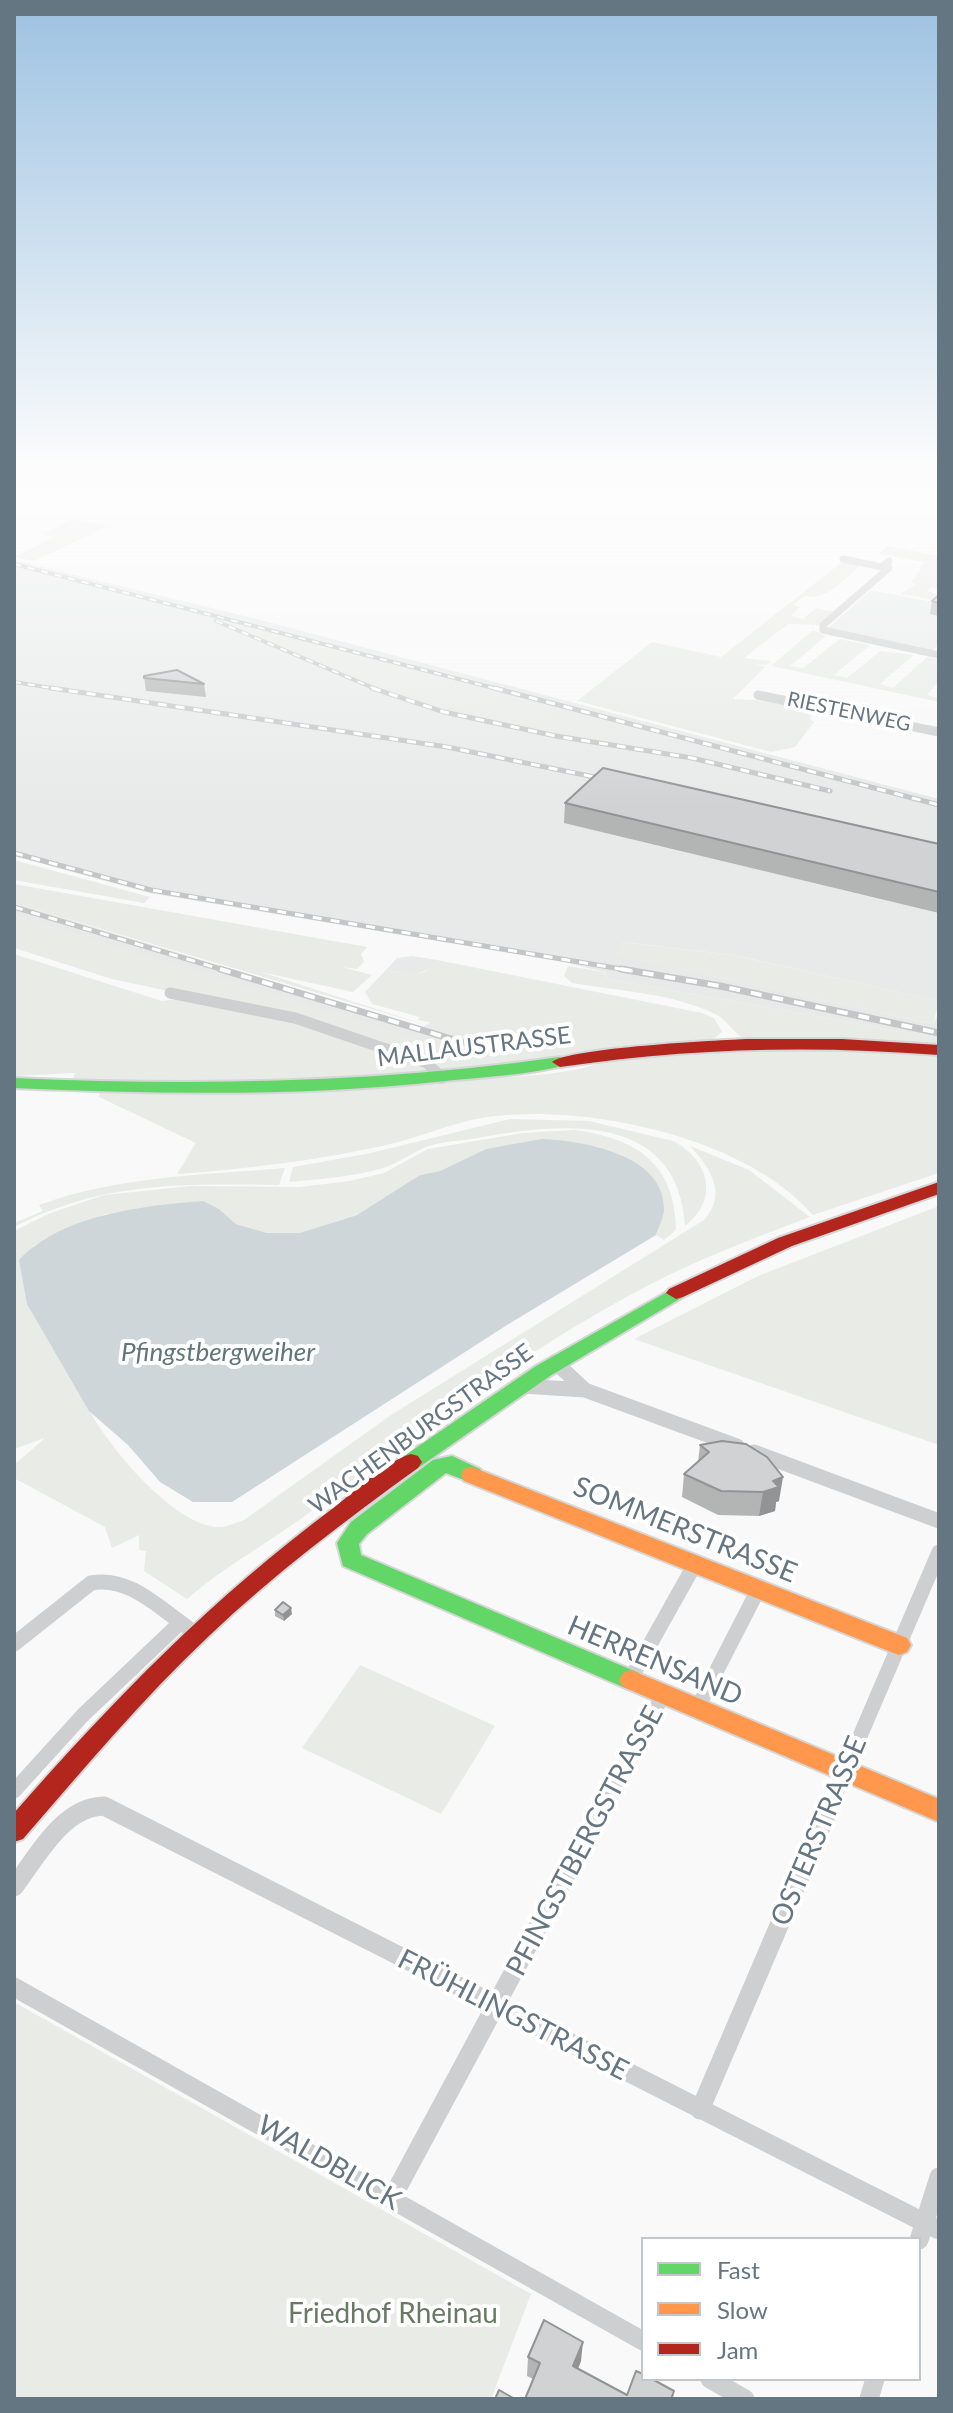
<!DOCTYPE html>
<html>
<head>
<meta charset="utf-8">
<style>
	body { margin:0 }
	#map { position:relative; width:953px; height:2413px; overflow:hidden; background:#f9f9f9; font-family:Lato,sans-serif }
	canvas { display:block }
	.frame { position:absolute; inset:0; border:16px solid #657683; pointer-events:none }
	.legend { position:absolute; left:641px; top:2237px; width:280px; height:144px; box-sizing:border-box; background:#fff; border:2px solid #c1c8cd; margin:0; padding:10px 14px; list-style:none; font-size:24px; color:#657683 }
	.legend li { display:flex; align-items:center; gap:16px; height:40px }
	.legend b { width:40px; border:2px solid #c1c8cd }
</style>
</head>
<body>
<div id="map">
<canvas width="953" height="2413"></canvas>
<div class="frame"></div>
<ul class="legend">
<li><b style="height:10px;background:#63d668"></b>Fast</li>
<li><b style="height:10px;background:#ff974d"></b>Slow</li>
<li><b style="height:10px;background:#b3261e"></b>Jam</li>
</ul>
</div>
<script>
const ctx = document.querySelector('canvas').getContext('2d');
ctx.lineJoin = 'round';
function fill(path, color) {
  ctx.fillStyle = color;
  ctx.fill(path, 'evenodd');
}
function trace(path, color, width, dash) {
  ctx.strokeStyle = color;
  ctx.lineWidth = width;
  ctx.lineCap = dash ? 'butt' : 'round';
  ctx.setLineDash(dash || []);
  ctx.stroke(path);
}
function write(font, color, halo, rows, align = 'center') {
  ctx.font = font + ' Lato,sans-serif';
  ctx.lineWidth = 8;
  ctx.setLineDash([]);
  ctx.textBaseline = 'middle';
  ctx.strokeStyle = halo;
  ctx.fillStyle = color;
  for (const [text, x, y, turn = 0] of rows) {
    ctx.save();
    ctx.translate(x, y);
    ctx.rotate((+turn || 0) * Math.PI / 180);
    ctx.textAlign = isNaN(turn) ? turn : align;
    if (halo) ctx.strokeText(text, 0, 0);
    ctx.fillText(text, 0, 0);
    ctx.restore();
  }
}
const built = new Path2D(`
	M14,560L253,618L939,799V1001L734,955L622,942L616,955L933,1024L939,1012V1038L608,979L605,972L563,962L149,893L14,856Z
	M871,590L939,603V644L932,651L828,628Z
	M14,903L423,1027L431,1022L439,1024L441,1032L471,1041L461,1051L429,1043L14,916Z
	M412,956L437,960L433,967L413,976L386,970L397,958Z`);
const green = new Path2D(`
	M73,519L108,526L34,561L14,557L54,537L41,534Z
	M887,546L939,556V589L931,587L927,591L939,594V601L900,594L916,584L912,582L924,562L879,554Z
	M842,562L862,564C843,580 828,601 804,596L793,605L800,607L791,616L803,619L816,608L835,612L819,625L788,624L744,658L771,661L766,665L756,664L765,667L733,699L775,701L813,710L810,719L814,722L795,747L771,752L577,701L652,642L721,657Z
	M244,624L458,683L455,686L617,730L606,741C531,728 458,713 386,688C338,672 291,649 244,629Z
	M813,630L826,636L790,666L803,668L840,639L870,645L834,675L847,678L880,651L914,655L880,684L893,688L927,657L939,660V681L927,695L939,698V702L771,666Z
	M14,860L150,897L144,903L14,880Z
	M14,884L367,947L361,954L364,962L357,969L342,967L372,975L353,992L261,972L426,1025L14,903Z
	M14,916L461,1051L470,1041L440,1032L438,1024L418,1020L420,1017L372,1004L365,992L386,970C406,975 424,980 437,960L702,1013L714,1018L722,1032L713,1039L443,1073L323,1024L112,979L14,948Z
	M621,942L733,955L939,1001L933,1024L615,955Z
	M14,954L162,1001L177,999L269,1014L424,1066L429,1072L426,1075C308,1087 190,1085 72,1081L75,1073L14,1076Z
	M568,966L604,972L608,979L939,1038V1046L837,1038H743C732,1032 728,1020 715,1014C673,993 618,991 572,983L564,976Z
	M722,1046H836L939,1054V1173L813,1215C746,1137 586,1103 487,1117C454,1122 420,1137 387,1145C318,1160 248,1169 177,1174L196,1143L99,1097L100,1089C226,1086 352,1088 477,1079C521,1076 575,1076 615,1057Z
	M510,1119L589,1121L673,1141C709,1160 720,1199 685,1226C678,1110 559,1123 478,1138C462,1141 444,1141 429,1146C412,1152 398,1164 380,1169C350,1177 320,1179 289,1182L293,1167L371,1153Z
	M575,1130C637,1139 675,1163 676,1230L664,1240L656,1235L664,1211L510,1145L486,1149L440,1171L420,1175L359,1214L302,1233H267L236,1224L219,1209L202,1201L105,1214L33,1246C50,1299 62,1359 88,1408C107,1445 175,1528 220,1527C228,1527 237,1522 244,1520L391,1415L704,1220C727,1194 712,1170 690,1146L749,1170L810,1217C754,1238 696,1260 643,1288C523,1352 414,1433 306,1515C267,1544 223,1567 187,1599L144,1571L146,1551L139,1550V1535L112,1548L105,1527L14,1478V1465L45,1438L14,1449V1231L48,1214L104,1195L191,1186L300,1187L350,1181L384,1173L428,1149L523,1133Z
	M285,1168L279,1185C182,1184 103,1181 14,1227V1223L43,1211L39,1205C118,1176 203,1175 285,1168Z
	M939,1206V1445L634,1339L758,1276Z
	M360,1665L495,1726L441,1814L302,1748Z
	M14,2002L531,2294L491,2399H14Z`);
const water = new Path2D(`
	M542,1139C583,1141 666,1154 664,1211C663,1219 658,1228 656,1235L507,1325L232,1502H193L160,1482L128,1445L89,1411L27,1304L19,1260C63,1214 142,1206 203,1201L219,1209L236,1224L267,1233H300L357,1215L420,1175L440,1171L486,1149Z`);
const streetFar4 = new Path2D(`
	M843,559L882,567
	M889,561L882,567L889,568L823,625V630L939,655`);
const streetFar3 = new Path2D(`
	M758,695L939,732`);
const streetFar2 = new Path2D(`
	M170,993L295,1018L427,1063L442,1078`);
const streetFar1 = new Path2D(`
	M555,1362L585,1390
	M522,1386L585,1390L737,1446
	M754,1452L939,1521
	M14,1644L91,1583C129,1576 158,1607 187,1627
	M630,1680L695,1564
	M697,1709L759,1588
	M14,1791L83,1715L180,1623
	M603,1806L663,1695
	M830,1806L939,1552`);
const street = new Path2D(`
	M14,1887C37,1857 62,1807 104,1806L939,2230
	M14,1987L643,2341
	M700,2110L831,1804
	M392,2198L604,1804
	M919,2240L939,2177
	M710,2379L745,2399
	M869,2399L875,2379`);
const fast = new Path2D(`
	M560,1057L568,1062L566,1065C527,1075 485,1077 445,1081C302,1097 158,1094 14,1088V1078C197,1086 378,1083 560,1057Z
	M676,1287L686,1293L683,1297L550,1376L418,1468L411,1470L404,1468L400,1462L404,1456L536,1366Z
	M452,1456L480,1469L483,1475L480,1481L472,1483L446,1473L367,1534L359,1544L361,1555L639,1673L643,1680L639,1687L631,1690L623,1687L343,1566L337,1543L351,1522L433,1460Z`);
const slow = new Path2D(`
	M472,1467L907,1638L911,1645L907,1652L899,1655L891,1652L464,1481L461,1475L464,1469Z
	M631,1670L939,1799V1822L623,1687L619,1680L623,1673Z`);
const jam = new Path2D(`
	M749,1039H842L939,1045V1055C811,1045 687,1048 560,1067L552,1062C568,1048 719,1040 749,1039Z
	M939,1182V1194L792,1246L683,1297L676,1299L666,1293L669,1289L778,1238Z
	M411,1454L418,1456L422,1462L418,1468C346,1520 274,1574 209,1636C142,1699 83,1770 23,1839L14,1842V1813C116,1697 211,1599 336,1506C356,1490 387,1461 411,1454Z`);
const railFar2 = new Path2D(`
	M14,564L501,690
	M216,621L378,690
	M14,682L64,690`);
const railFar1 = new Path2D(`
	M51,688L447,747L614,781
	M372,688L444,712L556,736L692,758L830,791
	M494,688L939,805
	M14,853L151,890L633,971
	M14,907L227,971`);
const rail = new Path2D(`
	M220,969L468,1044
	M621,969L720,986L939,1033`);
const wall = new Path2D(`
	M939,595V616L930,614L932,601Z
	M144,676L204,684L206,697L146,691Z
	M565,803L939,844V913L564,823Z
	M700,1445L779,1501L776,1502L775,1511L759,1516L718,1515L682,1497L684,1474L698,1462Z
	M275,1610L292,1614L284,1621L275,1616Z
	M528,2357L581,2361L578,2369L627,2395L674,2391L673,2399H525L533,2379L527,2376Z`);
const shadedWall = new Path2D(`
	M783,1477L779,1501L776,1502L775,1511L759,1516L763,1492L773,1481Z
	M291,1608L292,1614L284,1621L283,1615Z
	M583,2342L581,2361L571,2385L573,2366Z`);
const building = new Path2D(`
	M939,595V603L932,601Z
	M177,670L204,684L144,678V676Z
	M603,768L939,844V892L565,803Z
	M722,1441L746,1444L767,1457L783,1477L773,1481L779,1487L763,1492L721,1491L684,1474L709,1452L700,1445Z
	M283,1602L291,1608L283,1615L275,1610Z
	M544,2320L583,2342L573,2366L627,2395L636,2371L643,2374V2379H652L674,2391L671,2399H525L540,2363L528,2357Z
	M499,2390L515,2399H495Z`);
const farStreetnames = [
	["RIESTENWEG",849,712,12]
];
const streetNames = [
	["MALLAUSTRASSE",474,1047,-7],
	["WACHENBURGSTRASSE",421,1429,-36]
];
const waterNames = [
	["Pfingstbergweiher",218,1353]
];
const nearStreetnames = [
	["SOMMERSTRASSE",685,1530,22],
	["HERRENSAND",655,1661,23],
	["OSTERSTRASSE",819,1831,-67],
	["PFINGSTBERGSTRASSE",585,1841,-62],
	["FRÜHLINGSTRASSE",513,2015,27],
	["WALDBLICK",329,2163,30]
];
const nearParknames = [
	["Friedhof Rheinau",393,2314]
];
fill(built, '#e8e9e9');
fill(green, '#e8ebe6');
fill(water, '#ced6d9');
trace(fast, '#d5d6d7', 4);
trace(slow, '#d5d6d7', 4);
trace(jam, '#d5d6d7', 4);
trace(streetFar4, '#cecfd0', 7);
trace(streetFar3, '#cecfd0', 9);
trace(streetFar2, '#cecfd0', 11);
trace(streetFar1, '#cecfd0', 15);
trace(street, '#cecfd0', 19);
fill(fast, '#63d668');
fill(slow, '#ff974d');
fill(jam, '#b3261e');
trace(railFar2, '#c3c5c6', 4);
trace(railFar1, '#c3c5c6', 5);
trace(rail, '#c3c5c6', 7);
trace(railFar2, '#fff', 2, [7]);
trace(railFar1, '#fff', 3, [9]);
trace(rail, '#fff', 4, [11]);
fill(wall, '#b3b5b5');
fill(shadedWall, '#929394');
fill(building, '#d0d2d3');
trace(building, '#929394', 2);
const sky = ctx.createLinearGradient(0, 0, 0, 808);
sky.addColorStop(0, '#9dc2e2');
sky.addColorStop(0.58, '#fcfcfc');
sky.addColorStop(1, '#fcfcfc00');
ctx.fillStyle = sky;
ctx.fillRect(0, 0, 953, 808);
write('20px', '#657683', '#fff', farStreetnames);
write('24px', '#657683', '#fff', streetNames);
write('italic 26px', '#60757c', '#fff', waterNames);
write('28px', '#657683', '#fff', nearStreetnames);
write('28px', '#687a64', '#fff', nearParknames);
</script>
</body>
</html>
